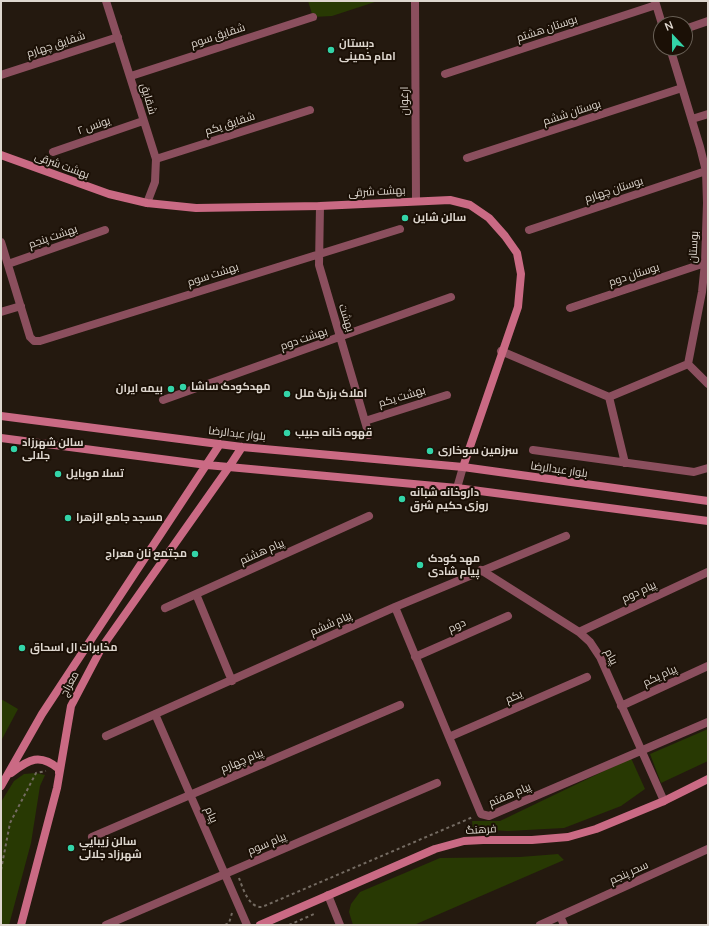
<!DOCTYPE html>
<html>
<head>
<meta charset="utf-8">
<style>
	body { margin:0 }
	#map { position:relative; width:709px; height:926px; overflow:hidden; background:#24190f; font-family:Manrope,sans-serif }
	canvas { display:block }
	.frame { position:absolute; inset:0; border:2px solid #ded7cf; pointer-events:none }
	.north { position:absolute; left:653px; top:16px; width:40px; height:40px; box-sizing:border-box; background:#1b1006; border:1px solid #696056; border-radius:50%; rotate:338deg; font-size:11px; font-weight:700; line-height:16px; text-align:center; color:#ded7cf }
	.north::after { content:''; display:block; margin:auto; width:14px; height:18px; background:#33d4a8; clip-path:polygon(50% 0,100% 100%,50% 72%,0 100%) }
</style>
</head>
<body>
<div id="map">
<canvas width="709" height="926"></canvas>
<div class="frame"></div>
<div class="north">N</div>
</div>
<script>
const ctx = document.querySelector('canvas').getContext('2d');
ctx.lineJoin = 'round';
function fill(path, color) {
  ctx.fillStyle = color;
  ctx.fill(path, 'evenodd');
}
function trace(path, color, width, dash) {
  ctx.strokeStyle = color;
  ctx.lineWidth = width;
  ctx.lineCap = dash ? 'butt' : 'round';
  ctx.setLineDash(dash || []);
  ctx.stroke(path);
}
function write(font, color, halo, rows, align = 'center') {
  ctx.font = font + ' Manrope,Cairo,sans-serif';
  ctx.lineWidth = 4;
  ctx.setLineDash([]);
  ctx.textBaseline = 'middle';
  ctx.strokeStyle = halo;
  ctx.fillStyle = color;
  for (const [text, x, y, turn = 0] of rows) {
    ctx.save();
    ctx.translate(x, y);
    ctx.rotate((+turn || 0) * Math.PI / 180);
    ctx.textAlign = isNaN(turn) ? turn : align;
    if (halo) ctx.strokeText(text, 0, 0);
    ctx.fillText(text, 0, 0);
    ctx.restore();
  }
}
const green = new Path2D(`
	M308,1H378L332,16L313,17Z
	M1,699L18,709L1,741Z
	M708,729V761L661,783L650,754Z
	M631,758L645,789L621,806L564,828L508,831L473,829L472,821H500Z
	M36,773L45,775L40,786L31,843L9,925H1V802L14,781L24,774Z
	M558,854L564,860L414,925H353L349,912L351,904L360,892L440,858L520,857Z`);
const path = new Path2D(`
	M1,870L10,823L36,773L46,771
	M239,878C243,889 249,908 262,907L473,817
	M225,925L229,923L232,913
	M289,925L314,914`);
const minor = new Path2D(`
	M106,1L156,159L155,182L147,203
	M415,1L416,201
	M655,1L662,24
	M685,29L708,21
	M445,74L656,5
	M1,75L118,37
	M131,76L313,17
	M692,119L708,114
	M53,152L143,121
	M467,158L682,88
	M156,159L310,110
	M320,206L319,265L369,435
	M529,230L706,171
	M1,242L30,337L34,341H40L400,229
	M8,264L105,230
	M570,308L705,263
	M1,312L21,306
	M501,351L609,397L688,364L702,292L705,263L707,203L706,171L700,147L670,48
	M688,364L708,384
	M609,397L625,463
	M163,400L451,297
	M365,421L447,395
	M533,450L694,472L708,468
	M481,570L579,632L590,642L600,657L664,801
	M196,594L232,681
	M395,607L481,814L489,816L708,722
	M165,608L369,516
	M579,632L708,572
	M415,657L508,616
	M621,706L708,666
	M155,714L247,925
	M106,736L395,607L566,536
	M449,737L587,677
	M92,837L400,705
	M328,895L340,925
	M560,916L564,925
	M106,925L437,783
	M540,925L708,849`);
const tertiary = new Path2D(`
	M457,488L463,467`);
const secondary = new Path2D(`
	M1,155L109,194L147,203L196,208L320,206L450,200L470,205L489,218L505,236L517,253L521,274L518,307L463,467
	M1,416L242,447L463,467L708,501
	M1,438L207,465L457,488L708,521
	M11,773C29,759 40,753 59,769V773
	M1,786L42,714L220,444
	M21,925L57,788L71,706L102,647L229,467L242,447
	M260,925L435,849L464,841L483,840H532L568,837L596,829L664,801L708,779`);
const markers = [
	[331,50,4,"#33d4a8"],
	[405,218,4,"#33d4a8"],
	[183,387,4,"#33d4a8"],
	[171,389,4,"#33d4a8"],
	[287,394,4,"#33d4a8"],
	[287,433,4,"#33d4a8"],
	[14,449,4,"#33d4a8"],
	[430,451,4,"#33d4a8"],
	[58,474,4,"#33d4a8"],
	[402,499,4,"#33d4a8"],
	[68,518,4,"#33d4a8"],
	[195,554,4,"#33d4a8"],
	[420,565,4,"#33d4a8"],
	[22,648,4,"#33d4a8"],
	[71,848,4,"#33d4a8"]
];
const streetNames = [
	["بوستان هشتم",547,29,-18],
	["شقایق سوم",218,36,-18],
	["شقایق چهارم",56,45,-18],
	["شقایق",148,99,74],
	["ارغوان",405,101,-90],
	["بوستان ششم",572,113,-18],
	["شقایق یکم",230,124,-18],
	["یونس ۲",94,126,-19],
	["بهشت شرقی",62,166,20],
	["بوستان چهارم",614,190,-18],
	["بهشت شرقی",377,192,-3],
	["بهشت پنجم",53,237,-19],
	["بوستان",694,247,-87],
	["بهشت سوم",213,275,-18],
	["بوستان دوم",634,275,-18],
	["بهشت",346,318,73],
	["بهشت دوم",304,339,-19],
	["بهشت یکم",402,397,-17],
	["بلوار عبدالرضا",237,434,6],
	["بلوار عبدالرضا",559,470,8],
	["پیام هشتم",262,552,-24],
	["پیام دوم",639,592,-25],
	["پیام ششم",331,624,-24],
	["دوم",457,626,-24],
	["پیام",611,657,63],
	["پیام یکم",660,676,-25],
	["معراج",70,684,-62],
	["یکم",514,697,-23],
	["پیام چهارم",242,761,-23],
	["پیام هفتم",510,795,-23],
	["پیام",211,815,66],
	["فرهنگ",481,830,-3],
	["پیام سوم",267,844,-23],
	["سحر پنجم",629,873,-24]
];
const poiNames = [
	["دبستان",339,44],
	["امام خمینی",339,57],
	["سالن شاین",413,218],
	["مهدکودک ساشا",191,387],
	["بیمه ایران",163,389,"right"],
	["املاک بزرگ ملل",295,394],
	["قهوه خانه حبیب",295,433],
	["سالن شهرزاد",22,443],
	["جلالی",22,456],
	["سرزمین سوخاری",438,451],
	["تسلا موبایل",66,474],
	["داروخانه شبانه",410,493],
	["روزی حکیم شرق",410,506],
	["مسجد جامع الزهرا",76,518],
	["مجتمع نان معراج",187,554,"right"],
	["مهد کودک",428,559],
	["پیام شادی",428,572],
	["مخابرات ال اسحاق",30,648],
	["سالن زيبايي",79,842],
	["شهرزاد جلالى",79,855]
];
fill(green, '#283903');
trace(path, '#746b62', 2, [3, 3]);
trace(minor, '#8b4f5e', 8);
trace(tertiary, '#8b4f5e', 8);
trace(secondary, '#ca6a84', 8);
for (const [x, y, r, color] of markers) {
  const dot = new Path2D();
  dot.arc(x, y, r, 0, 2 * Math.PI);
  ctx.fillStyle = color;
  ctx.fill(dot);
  trace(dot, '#1b1006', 1.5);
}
write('11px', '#ded7cf', '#1b1006', streetNames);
write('bold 11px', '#ded7cf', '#1b1006', poiNames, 'left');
</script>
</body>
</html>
